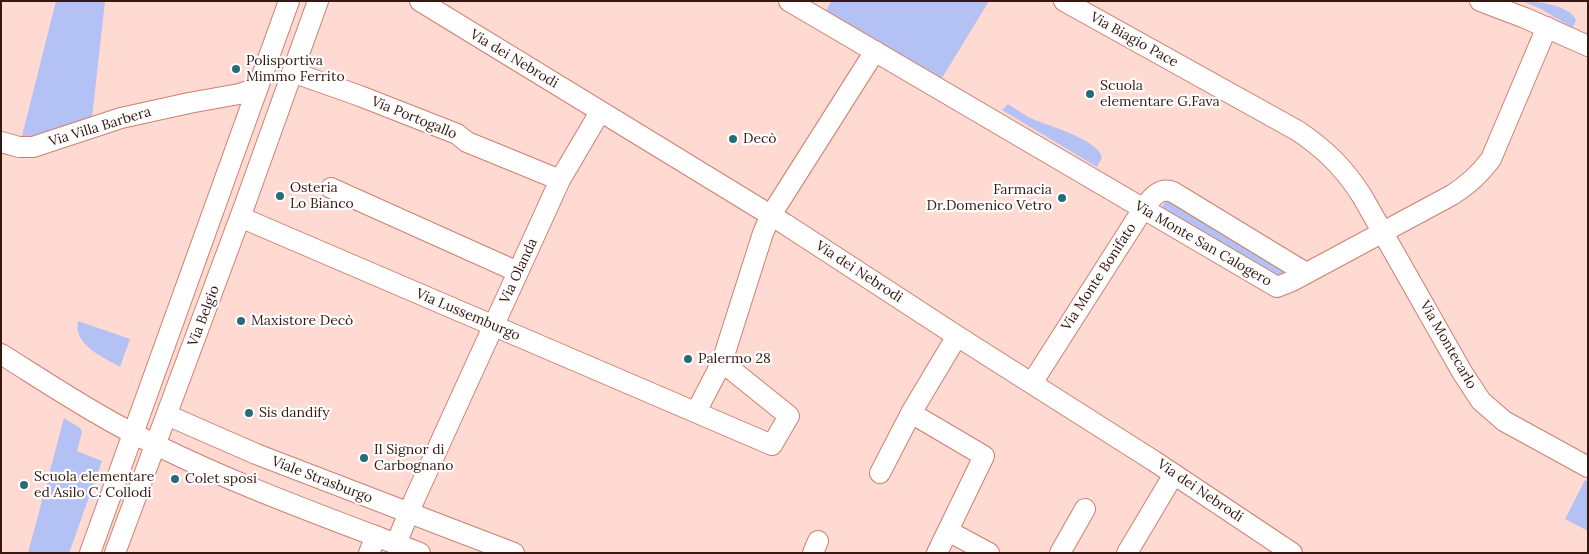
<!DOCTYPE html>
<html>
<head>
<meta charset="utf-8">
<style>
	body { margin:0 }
	#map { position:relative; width:1589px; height:554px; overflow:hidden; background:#fedad2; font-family:Lora,serif }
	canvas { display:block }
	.frame { position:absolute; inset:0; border:2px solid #371811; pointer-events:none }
</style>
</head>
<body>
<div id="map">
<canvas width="1589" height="554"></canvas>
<div class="frame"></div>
</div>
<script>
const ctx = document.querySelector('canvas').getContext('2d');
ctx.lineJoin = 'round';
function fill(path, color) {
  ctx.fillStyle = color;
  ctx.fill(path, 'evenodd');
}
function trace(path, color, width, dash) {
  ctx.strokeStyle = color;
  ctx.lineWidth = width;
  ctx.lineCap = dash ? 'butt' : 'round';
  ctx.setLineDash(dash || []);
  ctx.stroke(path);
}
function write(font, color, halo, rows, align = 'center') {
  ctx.font = font + ' Lora,serif';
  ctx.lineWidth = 4.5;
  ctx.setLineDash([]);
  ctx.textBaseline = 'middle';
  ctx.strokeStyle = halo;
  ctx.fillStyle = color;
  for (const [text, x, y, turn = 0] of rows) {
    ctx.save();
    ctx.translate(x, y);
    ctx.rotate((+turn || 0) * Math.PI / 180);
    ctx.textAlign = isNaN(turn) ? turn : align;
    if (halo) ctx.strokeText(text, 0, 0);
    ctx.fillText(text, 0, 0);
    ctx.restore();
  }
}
const green = new Path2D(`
	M56,1H105L92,118L30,140H21Z
	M831,1H989L942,78L826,11Z
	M1522,1C1536,1 1570,5 1576,20L1573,27H1571L1541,9Z
	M1008,104C1017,110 1026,116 1035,120C1052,127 1096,139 1102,157L1097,167L1002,110Z
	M1169,197L1290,271L1277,279L1158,212Z
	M78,321L130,339L120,367C103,357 73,345 78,321Z
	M64,418L80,428L82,432L77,451L102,461L69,553H28Z
	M1585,480L1588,482V531L1565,519Z`);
const minor = new Path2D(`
	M420,1L785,224L957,336L1154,461L1292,553
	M789,1L1277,287L1292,281L1452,195C1468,185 1480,174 1491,159L1547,27
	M1064,1L1298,131C1326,150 1344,168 1362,196L1462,372L1481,401L1504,421L1588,467
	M1480,1L1525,18L1588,46
	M292,72L360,96L457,134L467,142L560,180
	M1,142L19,147H33L121,118L189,103L239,94L258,88
	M331,188L518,272
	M240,217L772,445L789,416L722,362L763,233L771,215L875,51
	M1,354C41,379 80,405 121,427C216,478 320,515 420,553
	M1032,383L1143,209C1150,200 1159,186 1173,192L1306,273
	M696,412L722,362
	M911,413L984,456L937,553
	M167,415L256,454L514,553
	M880,473L911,413L957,336
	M948,531L989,553
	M396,544L415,498L560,180L600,112
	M90,553L289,1
	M115,553L245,204L318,1
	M369,553L376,536
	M813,553L818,541
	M1060,553L1085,509
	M1127,553L1174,474`);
const markers = [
	[236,69,5,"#266c7a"],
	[1090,94,5,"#266c7a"],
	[733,139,5,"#266c7a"],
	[280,196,5,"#266c7a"],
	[1062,198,5,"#266c7a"],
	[241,321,5,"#266c7a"],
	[688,359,5,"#266c7a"],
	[249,413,5,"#266c7a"],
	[364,458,5,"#266c7a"],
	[175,479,5,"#266c7a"],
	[24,485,5,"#266c7a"]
];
const streetNames = [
	["Via Biagio Pace",1134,40,29],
	["Via dei Nebrodi",514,59,31],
	["Via Portogallo",414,118,22],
	["Via Villa Barbera",100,127,-17],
	["Via Monte San Calogero",1203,244,30],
	["Via Olanda",519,271,-65],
	["Via dei Nebrodi",859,272,33],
	["Via Monte Bonifato",1099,277,-57],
	["Via Lussemburgo",468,315,23],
	["Via Belgio",204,316,-69],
	["Via Montecarlo",1448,345,60],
	["Viale Strasburgo",322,480,21],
	["Via dei Nebrodi",1200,491,34]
];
const poiNames = [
	["Polisportiva",246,61],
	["Mimmo Ferrito",246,77],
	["Scuola",1100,86],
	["elementare G.Fava",1100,102],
	["Decò",743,139],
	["Osteria",290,188],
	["Lo Bianco",290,204],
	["Farmacia",1052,190,"right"],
	["Dr.Domenico Vetro",1052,206,"right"],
	["Maxistore Decò",251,321],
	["Palermo 28",698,359],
	["Sis dandify",259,413],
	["Il Signor di",374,450],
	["Carbognano",374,466],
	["Scuola elementare",34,477],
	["ed Asilo C. Collodi",34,493],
	["Colet sposi",185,479]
];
fill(green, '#b4c1f4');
trace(minor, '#cf7f6e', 22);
trace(minor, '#fff', 20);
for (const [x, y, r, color] of markers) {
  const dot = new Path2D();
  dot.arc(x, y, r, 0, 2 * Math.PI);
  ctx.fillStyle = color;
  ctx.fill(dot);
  trace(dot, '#fff', 2);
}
write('14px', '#371811', '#fff', streetNames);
write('14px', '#371811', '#fff', poiNames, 'left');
</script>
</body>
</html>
